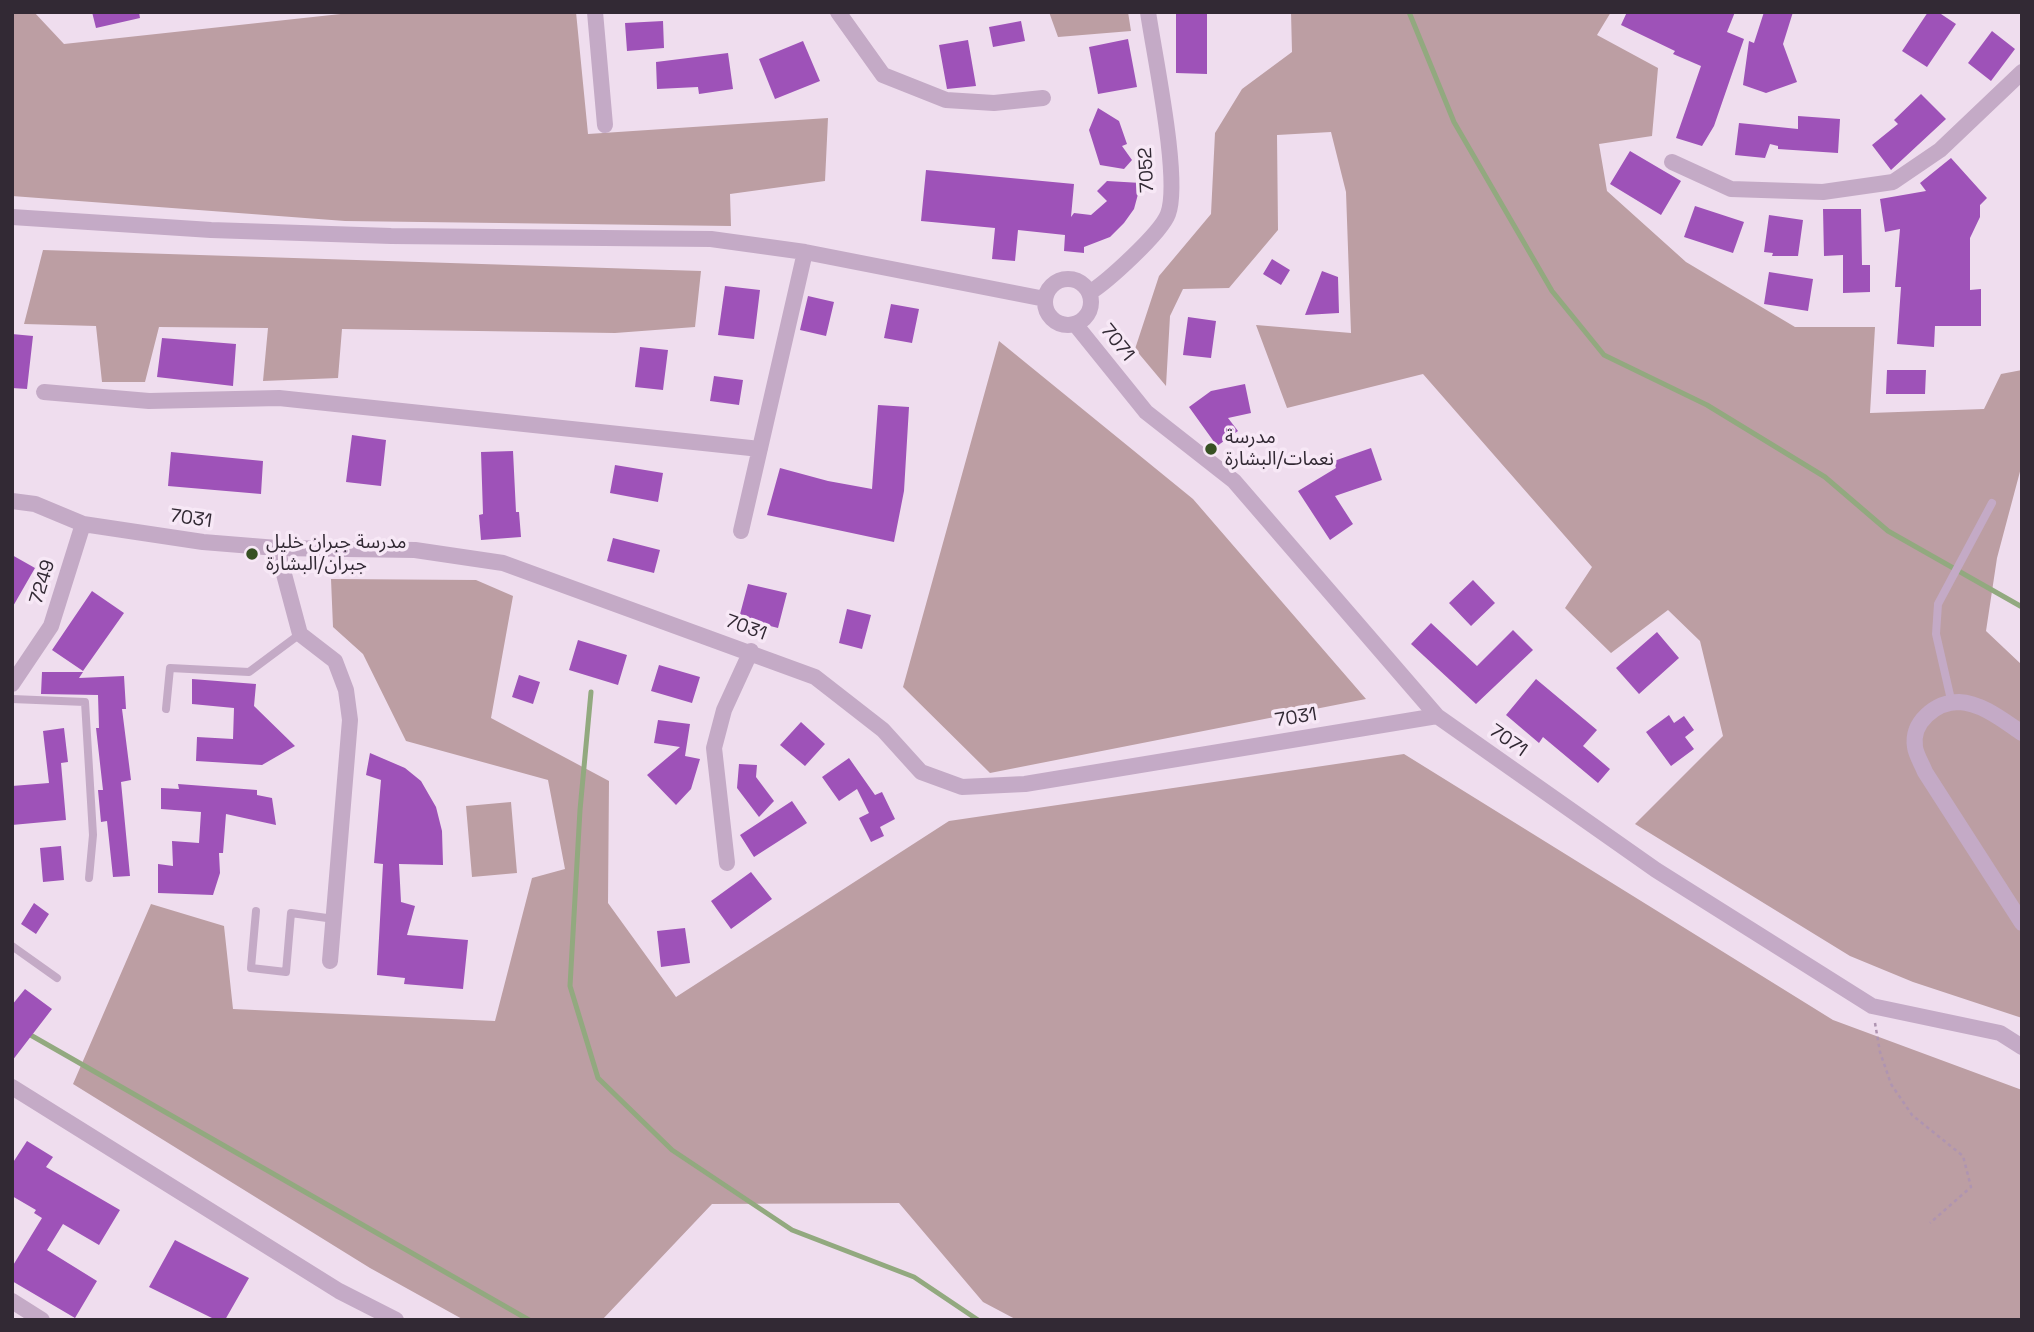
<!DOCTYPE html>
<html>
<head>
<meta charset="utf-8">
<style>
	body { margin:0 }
	#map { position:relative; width:2034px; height:1332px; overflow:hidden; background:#efddee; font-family:"Space Grotesk",sans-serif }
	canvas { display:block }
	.frame { position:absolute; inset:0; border:14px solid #322934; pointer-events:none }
</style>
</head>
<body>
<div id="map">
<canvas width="2034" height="1332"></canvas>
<div class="frame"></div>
</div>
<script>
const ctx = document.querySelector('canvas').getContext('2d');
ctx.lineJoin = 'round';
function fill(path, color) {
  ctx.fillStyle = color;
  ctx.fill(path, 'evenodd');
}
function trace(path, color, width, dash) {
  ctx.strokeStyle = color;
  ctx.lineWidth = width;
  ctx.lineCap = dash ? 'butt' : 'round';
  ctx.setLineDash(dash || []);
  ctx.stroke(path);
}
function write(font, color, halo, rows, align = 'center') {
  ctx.font = font + ' "Space Grotesk","Noto Sans Arabic",sans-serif';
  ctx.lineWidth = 7;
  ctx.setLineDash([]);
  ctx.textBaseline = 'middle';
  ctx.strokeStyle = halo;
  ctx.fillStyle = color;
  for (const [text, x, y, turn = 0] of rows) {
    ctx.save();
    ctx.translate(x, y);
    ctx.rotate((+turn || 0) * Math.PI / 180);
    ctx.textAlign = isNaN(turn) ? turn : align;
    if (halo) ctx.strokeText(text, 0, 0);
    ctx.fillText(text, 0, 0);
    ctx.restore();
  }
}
const green = new Path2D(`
	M12,12H34L64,44L359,12H576L588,134L828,118L825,181L730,194L731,226L345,221L12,196Z
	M1049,12H1128L1131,31L1058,37Z
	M1291,12H1611L1597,35L1658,68L1652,136L1599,144L1607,191L1686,262L1795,327H1875L1870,413L1984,409L2001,374L2022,370V464L1997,558L1986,631L2022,665V1018L1913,982L1850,956L1635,824L1723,736L1700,641L1668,610L1611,653L1565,608L1592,567L1423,374L1287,408L1256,325L1351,333L1346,192L1331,132L1277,135L1278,230L1229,288L1183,289L1170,316L1166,386L1135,349L1159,276L1211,214L1215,133L1242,89L1292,52Z
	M43,250L701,271L695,327L615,333L342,329L338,378L263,381L268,328L159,327L145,382H102L96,326L24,324Z
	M999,341L1193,499L1366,699L990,773L903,687Z
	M331,579L476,580L513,596L491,718L609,781L608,903L676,997L949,821L1404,754L1833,1020L2022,1090V1320H1017L983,1302L899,1203L712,1204L602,1320H464L370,1268L73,1084L151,904L224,926L233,1009L495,1021L532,878L565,869L548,780L406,741L363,654L333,627Z
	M511,802L517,873L472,877L466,806Z`);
const stream = new Path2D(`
	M1409,12L1454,122L1552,291L1604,355L1707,405L1825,477L1888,531L2022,607
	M591,692L580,810L570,986L598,1078L672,1150L792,1230L914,1277L978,1320
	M27,1033L529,1320`);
const building = new Path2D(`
	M92,12H139L140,18L96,28Z
	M1176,12H1207V74L1176,73Z
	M1627,12H1735L1727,32L1744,39L1714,126L1702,146L1676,138L1701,66L1673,54L1675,51L1621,25Z
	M1764,12H1793L1783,44L1797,82L1766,93L1743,85L1749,41L1754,43Z
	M1928,12H1938L1956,24L1927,67L1902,51Z
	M663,21L664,48L627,51L625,23Z
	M1021,21L1025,41L993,47L989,27Z
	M1992,31L2015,49L1991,81L1968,63Z
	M1128,39L1137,87L1098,94L1089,47Z
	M968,40L976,86L947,89L939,45Z
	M803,41L820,81L775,99L759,59Z
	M728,53L733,89L699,94L698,87L657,89L656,62Z
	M1921,94L1946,119L1891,170L1872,145L1898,124L1894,120Z
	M1098,108L1119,121L1127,144L1122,146L1132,160L1124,169L1100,165L1089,130Z
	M1798,116L1840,119L1838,153L1778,149V146L1770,144L1765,158L1735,155L1739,123L1798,129Z
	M1630,151L1681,181L1661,215L1610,184Z
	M1951,158L1987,198L1980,205V217L1970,238V290L1981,289V326H1935L1934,347L1897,344L1901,287H1895L1900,229L1885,232L1880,199L1926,191L1920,183Z
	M926,170L1074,184L1071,217L1074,213L1091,215L1107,201L1097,191L1107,181L1141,183L1134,209L1124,223L1110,237L1084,247V253L1064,251L1065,235L1018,230L1015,261L992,259L995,228L921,221Z
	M1695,206L1744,222L1733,253L1684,237Z
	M1823,209H1861L1862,265H1870V292L1843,293V255L1824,256Z
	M1769,215L1803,220L1798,256H1772L1773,253L1764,252Z
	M1272,259L1290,270L1281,285L1263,274Z
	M1322,271L1338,277L1339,313L1305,315Z
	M1769,272L1813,279L1808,311L1764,304Z
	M725,286L760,290L754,339L718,335Z
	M808,296L834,302L826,336L800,330Z
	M891,304L919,309L912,343L884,338Z
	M1188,317L1216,321L1211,358L1183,355Z
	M12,334L33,336L27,389L12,388Z
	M162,338L236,344L233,386L157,377Z
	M640,347L668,350L663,390L635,387Z
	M1887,370H1926L1925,394H1886Z
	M714,376L743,380L739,405L710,401Z
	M1245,384L1251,413L1228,418L1238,431L1217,446L1189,407L1211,391Z
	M878,405L909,407L904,491L894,542L767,515L780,468L828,481L872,489Z
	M352,435L386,440L381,486L346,482Z
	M1371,448L1382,480L1335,496L1353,524L1330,540L1298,491L1336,468L1334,461Z
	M513,451L516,512H519L521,537L481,540L479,515L483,514L481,452Z
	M171,452L263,461L261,494L168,486Z
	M615,465L663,473L658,502L610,493Z
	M613,538L660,550L654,573L607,561Z
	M12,555L35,568L12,608Z
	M1473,580L1495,603L1471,626L1449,603Z
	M748,584L787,593L778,628L739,618Z
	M92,591L124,613L83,671L52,650Z
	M847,609L871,615L862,649L839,643Z
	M1431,623L1477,666L1513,630L1533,650L1476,704L1411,644Z
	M1657,632L1679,658L1639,694L1616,668Z
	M578,640L627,655L618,685L569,670Z
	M659,665L700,677L692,703L651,691Z
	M42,672H83L79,678L124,676L126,709H122L131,780L121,782L130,876L113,877L107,821L101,822L98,790H103L96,728H99L98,695L41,694Z
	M519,675L540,682L533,704L512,697Z
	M192,679L256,684L254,706L295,746L262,765L196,761L197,737L233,739L234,708L192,704Z
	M1536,679L1597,730L1583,746L1610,769L1598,783L1543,737L1539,743L1506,715Z
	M1669,715L1674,723L1684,716L1694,730L1685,737L1694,749L1671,766L1646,732Z
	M658,720L690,724L685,756L700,759L691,789L676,805L647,775L680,747L654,743Z
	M801,722L825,744L805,766L780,745Z
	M64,728L68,762L61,763L66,820L12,825V786L49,783L43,731Z
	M370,753L405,768L421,781L436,807L442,831L443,865L399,864L401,902L415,906L407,935L468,940L463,989L404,984L405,978L377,975L383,864L374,863L381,780L366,775Z
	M849,758L875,795L882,792L895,819L880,827L884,836L871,842L859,818L869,813L857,789L839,801L822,777Z
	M739,764L757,765L756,777L774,801L759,817L737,788Z
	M178,784L257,790V795L272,798L276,825L226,814L223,853H219L220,873L213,895L158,893V864L173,866L172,841L199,843L201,812L161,809V788L179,789Z
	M792,801L807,823L754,857L740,835Z
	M61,846L64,880L43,882L40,848Z
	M751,872L772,899L731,929L711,901Z
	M34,903L49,914L36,934L21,924Z
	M685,928L690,963L661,967L657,931Z
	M25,989L52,1009L12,1061V1005Z
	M27,1141L53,1157L46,1167L120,1210L99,1245L63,1224L47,1250L97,1281L75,1318L12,1281V1267L42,1218L34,1213L36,1210L12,1196V1164Z
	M175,1240L249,1278L225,1320H216L149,1287Z`);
const path = new Path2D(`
	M1875,1023L1880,1052L1891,1084L1912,1115L1963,1156L1971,1187L1930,1223`);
const service = new Path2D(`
	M12,699L85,702L93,835L89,878
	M1952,704L1936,634L1938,604L1992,503
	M166,709L170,668L249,672L300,634
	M256,911L251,968L286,972L291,913L334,919
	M12,946L57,978`);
const minor = new Path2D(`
	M595,12L605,125
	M838,12L883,75L946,100L994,103L1043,98
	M1672,162L1731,189L1823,192L1893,182L1940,150L2022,72
	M12,217L211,230L391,236L711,239L805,252L1045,299
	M1045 302a23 23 0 1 1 46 0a23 23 0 1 1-46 0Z
	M1089,293C1107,282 1161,233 1168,214C1181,180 1154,54 1148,12
	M1075,324L1146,412L1234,481L1437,716L1656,870L1872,1006L2000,1033L2022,1047
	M44,392L149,401L279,398L760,449
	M12,501L35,504L83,524L203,542L277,548L415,550L503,563L815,677L883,730L921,772L962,787L1025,784L1437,716
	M741,531L805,252
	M277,548L300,634L335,661L346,690L350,720L330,961
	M12,684L51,626L83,524
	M2022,733C2004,721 1982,703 1959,702C1936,702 1911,722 1915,747C1916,755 1922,764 1925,772L2022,923
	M727,863L714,748L724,710L751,651
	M12,1087L339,1291L396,1320
	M12,1301L42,1320`);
const markers = [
	[1211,449,7,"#375123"],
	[252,554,7,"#375123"]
];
const streetNames = [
	["7052",1147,170,-93],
	["7071",1117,343,51],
	["7031",191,519,8],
	["7249",43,582,-73],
	["7031",746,628,20],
	["7031",1296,718,-9],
	["7071",1508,741,35]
];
const poiNames = [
	["مدرسة",1225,438],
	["نعمات/البشارة",1225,460],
	["مدرسة جبران خليل",266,543],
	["جبران/البشارة",266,565]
];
fill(green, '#bc9ea3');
trace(stream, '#92a97f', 5);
fill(building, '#9e52b8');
trace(path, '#af94b1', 2.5, [3.5, 3.5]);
trace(service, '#c4aac6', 8);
trace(minor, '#c4aac6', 16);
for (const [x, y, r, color] of markers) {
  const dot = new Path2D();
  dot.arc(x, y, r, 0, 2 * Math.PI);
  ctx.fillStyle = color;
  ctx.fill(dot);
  trace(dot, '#f7e8f6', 2.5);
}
write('19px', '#322934', '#f7e8f6', streetNames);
write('19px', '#322934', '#f7e8f6', poiNames, 'left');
</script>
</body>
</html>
